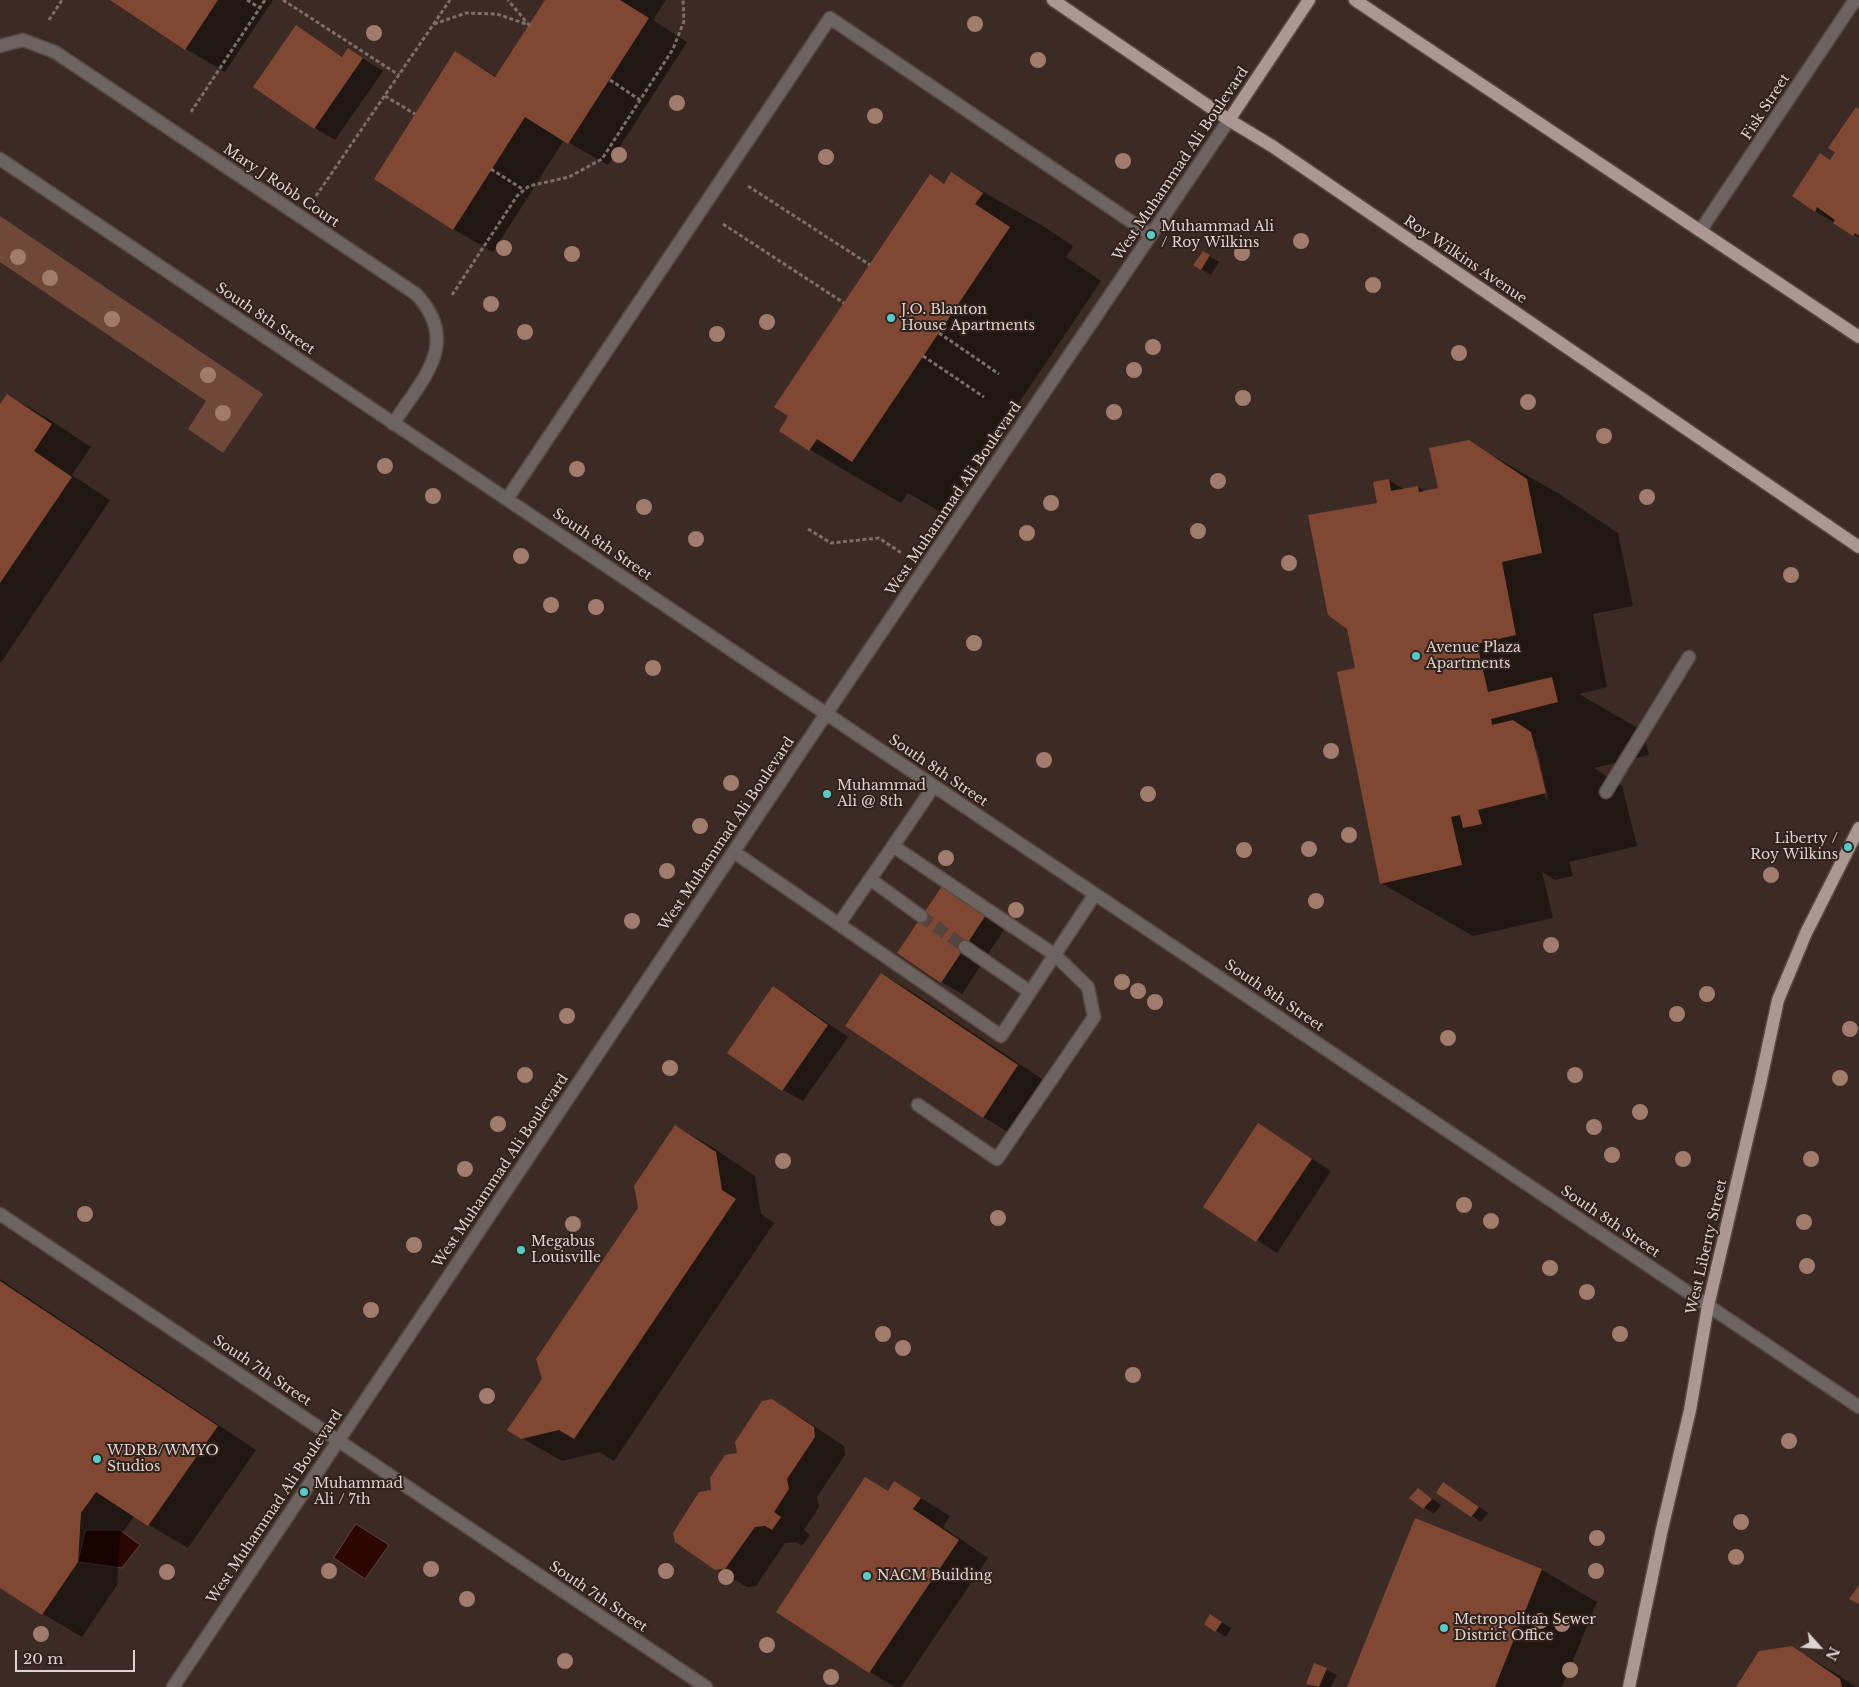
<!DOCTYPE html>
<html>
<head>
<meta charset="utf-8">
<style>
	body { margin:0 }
	#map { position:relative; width:1859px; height:1687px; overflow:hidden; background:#3c2b24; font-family:"Libre Baskerville",serif }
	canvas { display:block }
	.north { position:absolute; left:1794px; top:1622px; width:50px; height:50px; -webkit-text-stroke:4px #31211b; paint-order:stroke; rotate:116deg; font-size:14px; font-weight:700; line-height:20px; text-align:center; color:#ded3cf }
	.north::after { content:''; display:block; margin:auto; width:18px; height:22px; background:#ded3cf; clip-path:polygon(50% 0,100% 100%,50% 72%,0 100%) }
	.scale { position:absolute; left:15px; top:1650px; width:120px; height:22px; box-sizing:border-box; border:2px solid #ded3cf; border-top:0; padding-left:6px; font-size:15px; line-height:18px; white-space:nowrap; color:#ded3cf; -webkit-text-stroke:4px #31211b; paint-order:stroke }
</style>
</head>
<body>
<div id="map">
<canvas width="1859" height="1687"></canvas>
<div class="north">N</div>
<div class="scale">20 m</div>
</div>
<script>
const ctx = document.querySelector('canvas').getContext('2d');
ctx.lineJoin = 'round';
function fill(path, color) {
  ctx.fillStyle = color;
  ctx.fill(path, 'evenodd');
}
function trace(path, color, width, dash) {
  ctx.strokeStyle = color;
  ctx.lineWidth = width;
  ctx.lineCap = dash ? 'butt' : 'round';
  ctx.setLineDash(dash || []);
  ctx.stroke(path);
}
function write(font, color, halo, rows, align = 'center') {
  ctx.font = font + ' "Libre Baskerville",serif';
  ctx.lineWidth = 4;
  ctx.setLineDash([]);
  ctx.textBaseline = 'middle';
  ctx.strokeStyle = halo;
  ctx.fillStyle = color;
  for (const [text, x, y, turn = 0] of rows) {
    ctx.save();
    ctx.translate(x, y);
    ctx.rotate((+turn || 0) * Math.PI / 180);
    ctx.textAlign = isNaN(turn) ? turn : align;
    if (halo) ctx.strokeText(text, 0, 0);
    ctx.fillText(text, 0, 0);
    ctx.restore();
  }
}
const green = new Path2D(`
	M0,216L263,394L223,453L188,429L206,401L0,262Z`);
const water = new Path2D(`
	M356,1524L389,1545L365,1579L334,1558Z
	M86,1530H120L140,1545L122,1568L78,1562Z`);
const shadow = new Path2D(`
	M112,0H273L225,72L186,49Z
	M546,0H666L653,20L687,42L608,165L564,140L493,252L453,229L456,53L497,77Z
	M296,27L343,57L348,49L383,71L335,140L315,128L255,87Z
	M1859,110V238L1815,211L1831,161Z
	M952,174L1043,226L1073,246L1066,257L1101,281L944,514L908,493L901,503L810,450L781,431L930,176L945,185Z
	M1204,253L1219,262L1211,275L1195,265Z
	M8,395L47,418L91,447L72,475L110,500L0,664V407Z
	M1469,442L1561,495L1618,533L1633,606L1593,614L1607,687L1579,694L1643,731L1649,755L1594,768L1622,786L1637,846L1569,862L1573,876L1555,880L1542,872L1553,918L1473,936L1381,883L1356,669L1379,504L1389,480L1405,490L1418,487L1426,492L1440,489ZM1533,746L1537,749L1548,799L1546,800Z
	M942,887L1005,928L962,994L941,982Z
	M882,974L912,992L1048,1083L1013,1135L983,1117Z
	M774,988L794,1000L848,1037L803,1101L783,1090Z
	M1259,1125L1331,1171L1277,1253L1205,1206Z
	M676,1126L715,1149L755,1176L761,1214L774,1223L614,1461L599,1452L562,1461L522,1438L543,1379L639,1208Z
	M0,1279L256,1450L188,1548L134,1516L120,1536L117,1585L82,1637L43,1614L0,1586Z
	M772,1401L802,1418L844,1446L845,1455L817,1497L819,1507L804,1530L810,1535L802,1546L796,1542L785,1543L756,1586L747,1587L716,1569L713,1491L739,1454Z
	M895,1482L950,1516L943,1527L988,1558L901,1687H895L870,1672L777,1611L889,1492Z
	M1418,1489L1441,1505L1434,1514L1411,1498Z
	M1453,1489L1488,1513L1481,1522L1472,1516Z
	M1415,1520L1542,1570L1597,1602L1562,1687H1348Z
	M1211,1615L1231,1628L1226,1637L1205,1624Z
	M1792,1648L1832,1671L1856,1687H1737Z
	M1314,1664L1337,1675L1331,1687H1314L1307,1683Z`);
const building = new Path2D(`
	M110,0H218L185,50Z
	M545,0H620L649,18L568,144L525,117L453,230L374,179L455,51L495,77Z
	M296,25L342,57L348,48L363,58L314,129L253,87Z
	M1856,107L1859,109V236L1855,233L1853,236L1833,223L1835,220L1817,207L1815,212L1792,196L1820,153L1830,160L1835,152L1828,148Z
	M951,172L983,193L975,204L1010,227L852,462L817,439L809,451L779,431L788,416L774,407L930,174L944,184Z
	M1203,251L1210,255L1201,270L1193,265Z
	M7,394L52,424L34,451L72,477L0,583V404Z
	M1469,440L1527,479L1542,553L1502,562L1516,635L1477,644L1488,692L1552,677L1558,702L1491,719L1492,725L1513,720L1531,732L1546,793L1478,810L1482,824L1463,828L1460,815L1451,817L1462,865L1380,884L1337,672L1355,668L1347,629L1328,615L1308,515L1377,503L1373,482L1389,479L1391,491L1418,486L1419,492L1438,488L1429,448Z
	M942,886L986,915L941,983L897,953Z
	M881,973L1018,1065L983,1118L845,1026Z
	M773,986L828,1025L782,1091L727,1053Z
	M1258,1123L1312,1159L1256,1242L1203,1207Z
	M675,1125L716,1152L722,1190L736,1199L574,1439L559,1430L521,1439L507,1430L542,1379L536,1359L638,1208L634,1186Z
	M0,1281L218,1426L148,1526L96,1492L81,1513L78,1562L42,1615L0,1588Z
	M772,1399L814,1427L815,1437L787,1479L789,1489L774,1512L781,1517L772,1530L765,1526L755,1527L725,1569L715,1570L675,1542L673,1533L699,1492L711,1490L710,1478L725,1455L737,1453L735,1442L762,1401Z
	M865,1477L888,1491L894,1481L921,1498L913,1509L959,1540L869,1673L776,1612Z
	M1443,1482L1479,1507L1471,1517L1436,1493Z
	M1418,1488L1432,1499L1423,1509L1409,1498Z
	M1415,1518L1542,1569L1495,1687H1347Z
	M1859,1585V1604L1849,1599Z
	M1210,1614L1222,1622L1215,1632L1204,1624Z
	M1792,1646L1840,1679L1842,1687H1736L1759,1651Z
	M1314,1663L1327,1668L1319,1687L1306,1684Z`);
const minorTunnel = new Path2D(`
	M921,916L965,947`);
const path = new Path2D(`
	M247,0L260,8
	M283,0L399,75
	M49,20L62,0
	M434,24L466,13L497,14L529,25L508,0
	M610,80L640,100
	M385,96L415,114
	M191,112L265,0
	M491,169L524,190
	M748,186L870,265
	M316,196L450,0
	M723,224L844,303
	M452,295L517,196L529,186L569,177L602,159L673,49L684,21L683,0
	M939,333L999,374
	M923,356L984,397
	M808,529L831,543L879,538L903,554`);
const minor = new Path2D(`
	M0,46L23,40L55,52L416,294C462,343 422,379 393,424
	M0,159L1859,1407
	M1700,231L1855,0
	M507,499L830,18L1151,235
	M1606,792L1689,657
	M734,852L1001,1036L1095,894
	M870,879L921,916
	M839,924L893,846
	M965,947L1030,992
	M918,1105L997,1159L1094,1017L1088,987L1055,955L893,846L934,786
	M0,1214L706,1687
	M173,1687L826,714L1229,120`);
const major = new Path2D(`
	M1053,0L1229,120L1272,146L1859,547
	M1355,0L1859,337
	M1229,120L1309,0
	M1629,1687L1662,1529L1690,1410L1708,1306L1760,1084L1778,1000L1806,933L1859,828`);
const trees = [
	[975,24],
	[374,33],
	[1038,60],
	[677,103],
	[875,116],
	[619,155],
	[826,157],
	[1123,161],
	[1301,241],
	[504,248],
	[1242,253],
	[572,254],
	[18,257],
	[50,278],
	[1373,285],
	[491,304],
	[112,319],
	[767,322],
	[525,332],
	[717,334],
	[1153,347],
	[1459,353],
	[1134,370],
	[208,375],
	[1243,398],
	[1528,402],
	[1114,412],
	[223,413],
	[1604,436],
	[385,466],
	[577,469],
	[1218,481],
	[433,496],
	[1647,497],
	[1051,503],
	[644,507],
	[1198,531],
	[1027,533],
	[696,539],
	[521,556],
	[1289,563],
	[1791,575],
	[551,605],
	[596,607],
	[974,643],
	[653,668],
	[1331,751],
	[1044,760],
	[731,783],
	[1148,794],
	[700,826],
	[1349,835],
	[1309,849],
	[1244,850],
	[946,858],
	[667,871],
	[1771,875],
	[1316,901],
	[1016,910],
	[632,921],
	[1551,945],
	[1122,982],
	[1138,991],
	[1707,994],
	[1155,1002],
	[1677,1014],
	[567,1016],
	[1850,1029],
	[1448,1038],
	[670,1068],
	[525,1075],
	[1575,1075],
	[1840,1078],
	[1640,1112],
	[498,1124],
	[1594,1127],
	[1612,1155],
	[1683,1159],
	[1811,1159],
	[783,1161],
	[465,1169],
	[1464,1205],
	[85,1214],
	[998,1218],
	[1491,1221],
	[1804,1222],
	[573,1224],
	[414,1245],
	[1807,1266],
	[1550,1268],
	[1587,1292],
	[371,1310],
	[883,1334],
	[1620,1334],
	[903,1348],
	[1133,1375],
	[487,1396],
	[1789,1441],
	[1741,1522],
	[1597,1538],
	[1736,1557],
	[431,1569],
	[329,1571],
	[666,1571],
	[1596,1571],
	[167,1572],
	[726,1577],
	[467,1599],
	[1540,1621],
	[1562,1624],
	[41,1634],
	[767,1645],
	[565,1661],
	[1570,1670],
	[831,1677]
];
const markers = [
	[1151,235,5,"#54cdc8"],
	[891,318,5,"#54cdc8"],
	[1416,656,5,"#54cdc8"],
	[827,794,5,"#54cdc8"],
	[1848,847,5,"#54cdc8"],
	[521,1250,5,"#54cdc8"],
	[97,1459,5,"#54cdc8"],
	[304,1492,5,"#54cdc8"],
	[867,1576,5,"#54cdc8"],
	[1444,1628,5,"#54cdc8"]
];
const streetNames = [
	["Fisk Street",1766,107,-57],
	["West Muhammad Ali Boulevard",1181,164,-56],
	["Mary J Robb Court",281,186,34],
	["Roy Wilkins Avenue",1465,260,34],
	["South 8th Street",265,319,34],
	["West Muhammad Ali Boulevard",954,499,-56],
	["South 8th Street",602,545,34],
	["South 8th Street",938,771,34],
	["West Muhammad Ali Boulevard",727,834,-56],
	["South 8th Street",1274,996,34],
	["West Muhammad Ali Boulevard",501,1171,-56],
	["South 8th Street",1610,1222,34],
	["West Liberty Street",1707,1247,-77],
	["South 7th Street",262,1371,34],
	["West Muhammad Ali Boulevard",275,1507,-56],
	["South 7th Street",598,1597,34]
];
const poiNames = [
	["Muhammad Ali",1161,227],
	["/ Roy Wilkins",1161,243],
	["J.O. Blanton",901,310],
	["House Apartments",901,326],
	["Avenue Plaza",1426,648],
	["Apartments",1426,664],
	["Muhammad",837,786],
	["Ali @ 8th",837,802],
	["Liberty /",1838,839,"right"],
	["Roy Wilkins",1838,855,"right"],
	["Megabus",531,1242],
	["Louisville",531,1258],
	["WDRB/WMYO",107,1451],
	["Studios",107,1467],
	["Muhammad",314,1484],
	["Ali / 7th",314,1500],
	["NACM Building",877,1576],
	["Metropolitan Sewer",1454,1620],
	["District Office",1454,1636]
];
fill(green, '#704839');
fill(water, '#2c0700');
trace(water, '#61443e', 1);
fill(shadow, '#0007');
fill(building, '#804832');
trace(minorTunnel, '#54443e', 12, [12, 6]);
trace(minor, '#594943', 15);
trace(major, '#594943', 15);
trace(path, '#7d6e69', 3, [4, 2.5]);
trace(minor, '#6d6461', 12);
trace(major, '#ab9892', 12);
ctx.fillStyle = '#a17c6d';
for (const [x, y] of trees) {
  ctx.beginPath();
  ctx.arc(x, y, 8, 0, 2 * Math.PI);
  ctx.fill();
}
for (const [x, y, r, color] of markers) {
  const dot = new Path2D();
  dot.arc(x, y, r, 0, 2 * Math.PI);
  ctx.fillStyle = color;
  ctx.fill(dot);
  trace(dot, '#31211b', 2);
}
write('14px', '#ded3cf', '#31211b', streetNames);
write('14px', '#ded3cf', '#31211b', poiNames, 'left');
</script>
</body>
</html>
